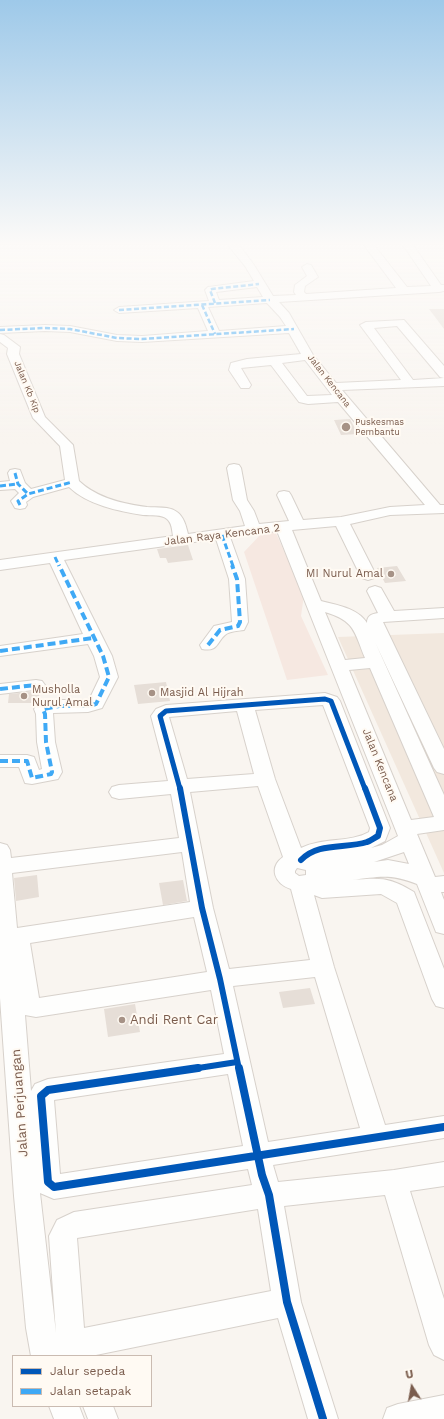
<!DOCTYPE html>
<html>
<head>
<meta charset="utf-8">
<style>
	body { margin:0 }
	#map { position:relative; width:444px; height:1419px; overflow:hidden; background:#f9f5f0; font-family:"Work Sans",sans-serif }
	canvas { display:block }
	.legend { position:absolute; left:12px; top:1355px; width:140px; height:52px; box-sizing:border-box; background:#fffaf3; border:1px solid #cabbb1; margin:0; padding:5px 7px; list-style:none; font-size:12px; color:#7a5c4d }
	.legend li { display:flex; align-items:center; gap:8px; height:20px }
	.legend b { width:20px; border:1px solid #cabbb1 }
	.north { position:absolute; left:392px; top:1367px; width:40px; height:40px; -webkit-text-stroke:3px #fffaf3; paint-order:stroke; rotate:349deg; font-size:11px; font-weight:700; line-height:16px; text-align:center; color:#7a5c4d }
	.north::after { content:''; display:block; margin:auto; width:14px; height:18px; background:#7a5c4d; clip-path:polygon(50% 0,100% 100%,50% 72%,0 100%) }
</style>
</head>
<body>
<div id="map">
<canvas width="444" height="1419"></canvas>
<ul class="legend">
<li><b style="height:5px;background:#0057b8"></b>Jalur sepeda</li>
<li><b style="height:5px;background:#3fa9f5"></b>Jalan setapak</li>
</ul>
<div class="north">U</div>
</div>
<script>
const ctx = document.querySelector('canvas').getContext('2d');
ctx.lineJoin = 'round';
function fill(path, color) {
  ctx.fillStyle = color;
  ctx.fill(path, 'evenodd');
}
function trace(path, color, width, dash) {
  ctx.strokeStyle = color;
  ctx.lineWidth = width;
  ctx.lineCap = dash ? 'butt' : 'round';
  ctx.setLineDash(dash || []);
  ctx.stroke(path);
}
function write(font, color, halo, rows, align = 'center') {
  ctx.font = font + ' "Work Sans",sans-serif';
  ctx.lineWidth = 4;
  ctx.setLineDash([]);
  ctx.textBaseline = 'middle';
  ctx.strokeStyle = halo;
  ctx.fillStyle = color;
  for (const [text, x, y, turn = 0] of rows) {
    ctx.save();
    ctx.translate(x, y);
    ctx.rotate((+turn || 0) * Math.PI / 180);
    ctx.textAlign = isNaN(turn) ? turn : align;
    if (halo) ctx.strokeText(text, 0, 0);
    ctx.fillText(text, 0, 0);
    ctx.restore();
  }
}
const residential = new Path2D(`
	M444,633V873L338,637Z`);
const commercial = new Path2D(`
	M275,531L304,595L301,616L328,675L287,680L244,552L263,532Z`);
const building = new Path2D(`
	M429,309H444V329Z
	M350,419L358,434L341,435L334,420Z
	M188,545L193,560L168,563L166,558H160L157,549Z
	M397,566L406,581L385,583L377,568Z
	M166,682L170,701L138,704L134,685Z
	M40,691L38,703H8L9,694Z
	M37,875L39,897L16,901L14,878Z
	M183,880L187,901L163,905L159,883Z
	M310,988L315,1004L283,1008L279,992Z
	M135,1004L140,1032L108,1037L104,1009Z`);
const minor = new Path2D(`
	M228,245H239L254,265L273,296L296,295L294,292L295,285L307,276L302,267L307,264L311,265L318,277L305,286L304,292L306,294L396,288L364,245H374L407,287L431,286L403,245H413L441,285H444V291L439,292L279,302L289,313L313,355L336,383L401,380L360,325L366,322L404,320L444,366V378L440,377L397,326L374,328L413,380L444,378V386L342,390L440,505H444V513L390,515L350,524L376,575L374,578L368,580L362,578L360,575L336,526L292,530L321,601C336,605 358,608 367,623C367,616 371,614 378,613L367,591L369,588L375,586L381,588L394,611L444,608V618L383,622L444,749V774L437,772L434,768L375,642L444,795V830L417,834L435,877L444,876V892H441L444,900V934L436,932L417,884C389,873 379,877 351,880C379,878 388,876 414,892L444,969V1008L436,1006L432,999L397,903L381,894L322,898L314,895L334,967L385,1125L444,1116V1138L273,1165L278,1182L394,1170L444,1162V1186L410,1191L444,1299V1360L434,1355L429,1345L385,1195L284,1206L301,1302L338,1419H308L278,1318L91,1356H61L60,1355L61,1356H31L26,1328L14,1196L0,998V843L7,845L10,850L11,858L179,838L171,794L119,799L112,797L109,792L112,787L119,785L168,781L151,716L156,709L166,705L325,693L337,697L340,701L390,828L385,841L371,848L382,845L398,836L277,531L230,537L245,579L248,622L244,630C238,631 229,631 225,635C216,643 218,652 202,649L200,645L214,626L232,622L229,579L216,539L64,560L112,656L118,677L102,708L88,712L53,713L55,742L62,772L58,779L32,784L25,783L19,767H0V755H27L34,757L39,770L42,769L37,742L36,714L34,709L37,705L59,700H89L100,677L94,656L88,644L0,656V646L83,634L50,563L0,570V560L173,536C172,530 172,523 167,519C162,514 151,516 143,515C118,511 88,505 69,487L33,497L26,502L27,505L25,508L20,509L15,508L11,501L19,493L15,489L0,490V482L10,481L8,473L10,470L15,469L20,470L25,483L31,489L65,480L60,446L33,418L7,354L8,348L0,342V334L4,335L20,347L19,354L45,417L73,445L79,481C97,498 123,504 147,507C157,508 169,506 177,512C184,517 186,526 188,534L245,526L240,511L233,500L227,468L229,465L234,464L239,465L241,468L247,500L254,511L259,524L289,521L277,495L279,492L284,491L289,492L291,495L303,520L341,517L390,507L425,505L338,402L308,404L299,402L271,365L241,368L251,385L249,388H241L229,370L231,363L247,359L301,354L289,333L142,342L117,341L70,332L45,331L0,333V327L45,325L70,326L117,335L142,336L208,331L198,308L119,313L114,310L119,307L209,301L205,290L208,287L254,281L245,266ZM257,287L263,297L219,300L216,292ZM267,303L280,317L286,326L219,331L208,307ZM305,360L332,395L307,396L282,363ZM325,612C355,621 354,631 365,658L345,660ZM370,668L434,817L411,820L349,670ZM323,705L370,828L369,832C350,843 323,837 301,848L275,779L255,710ZM237,711L254,774L187,779L169,717ZM258,786L283,857C268,868 275,884 291,889L310,960L229,969L213,908L190,792ZM182,852L190,902L17,928L12,873ZM404,852L409,864L388,860L374,862ZM297,868L306,870V875L299,876L295,873V871ZM194,917L207,972L39,998L30,943ZM315,977L360,1128L268,1142L233,986ZM211,990L224,1054L48,1079L35,1084L31,1091L25,1015L36,1017ZM228,1074L243,1146L60,1174L54,1100ZM248,1169L252,1185L74,1212L57,1220L49,1236L56,1333L40,1193L54,1199ZM258,1209L271,1291L84,1328L77,1238Z
	M36,680L42,681L45,685L42,689L0,694V684Z
	M444,1395V1419H383L387,1408L398,1404Z
	M49,1406H79L84,1419H54Z
	M83,1406H113L118,1419H88Z`);
const quietFar2 = new Path2D(`
	M215,303L210,290L212,289L259,284
	M202,305L215,334
	M119,310L270,300
	M0,330L45,328L70,329L117,338L142,339L294,329`);
const quietFar1 = new Path2D(`
	M15,473L18,484L28,494
	M0,486L18,484
	M20,505L18,501L28,494L72,482
	M222,535L233,566
	M55,557L59,566`);
const quiet = new Path2D(`
	M208,645L220,630L238,626L240,622L237,579L232,565
	M0,651L93,638
	M0,689L36,685
	M0,761H27L32,778L51,774L52,772L46,742L45,714L43,709L59,706H88L96,704L109,677L103,656L59,565`);
const cyclewayFar2 = new Path2D(`
	M180,789L160,716L166,711L325,699L331,701L365,789`);
const cyclewayFar1 = new Path2D(`
	M180,788L202,908L220,979L239,1069
	M301,860C318,842 345,849 367,842C371,841 374,838 378,836L380,828L365,788
	M192,1069L237,1062`);
const cycleway = new Path2D(`
	M198,1068L48,1090L41,1096L48,1182L54,1187L444,1127
	M239,1068L262,1175L269,1195L287,1302L323,1419`);
const markers = [
	[346,427,5,"#a69286"],
	[391,574,4,"#a69286"],
	[152,693,4,"#a69286"],
	[24,696,4,"#a69286"],
	[122,1020,4,"#a69286"]
];
const farStreetnames = [
	["Jalan Kencana",329,381,52],
	["Jalan Kb Kip",27,387,68]
];
const farPoinames = [
	["Puskesmas",355,422],
	["Pembantu",355,432]
];
const streetNames = [
	["Jalan Raya Kencana 2",222,535,-7],
	["Jalan Kencana",380,765,68]
];
const poiNames = [
	["MI Nurul Amal",383,574,"right"],
	["Musholla",32,690],
	["Nurul Amal",32,703],
	["Masjid Al Hijrah",160,693]
];
const nearPoinames = [
	["Andi Rent Car",130,1020]
];
const nearStreetnames = [
	["Jalan Perjuangan",20,1103,-94]
];
fill(residential, '#f2e8de');
fill(commercial, '#f6e8e1');
fill(building, '#e6ded7');
trace(minor, '#d7d1cb', 2);
fill(minor, '#fefefd');
trace(quietFar2, '#3fa9f5', 2.5, [5, 2.5]);
trace(quietFar1, '#3fa9f5', 3, [6, 3]);
trace(quiet, '#3fa9f5', 4, [8, 4]);
trace(cyclewayFar2, '#0057b8', 5);
trace(cyclewayFar1, '#0057b8', 6);
trace(cycleway, '#0057b8', 8);
const sky = ctx.createLinearGradient(0, 0, 0, 444);
sky.addColorStop(0, '#9ec9e9');
sky.addColorStop(0.55, '#fcfaf8');
sky.addColorStop(1, '#fcfaf800');
ctx.fillStyle = sky;
ctx.fillRect(0, 0, 444, 444);
for (const [x, y, r, color] of markers) {
  const dot = new Path2D();
  dot.arc(x, y, r, 0, 2 * Math.PI);
  ctx.fillStyle = color;
  ctx.fill(dot);
  trace(dot, '#fffaf3', 1.5);
}
write('9px', '#7a5c4d', '#fffaf3', farStreetnames);
write('9px', '#7a5c4d', '#fffaf3', farPoinames, 'left');
write('11px', '#7a5c4d', '#fffaf3', streetNames);
write('11px', '#7a5c4d', '#fffaf3', poiNames, 'left');
write('13px', '#7a5c4d', '#fffaf3', nearPoinames, 'left');
write('13px', '#7a5c4d', '#fffaf3', nearStreetnames);
</script>
</body>
</html>
